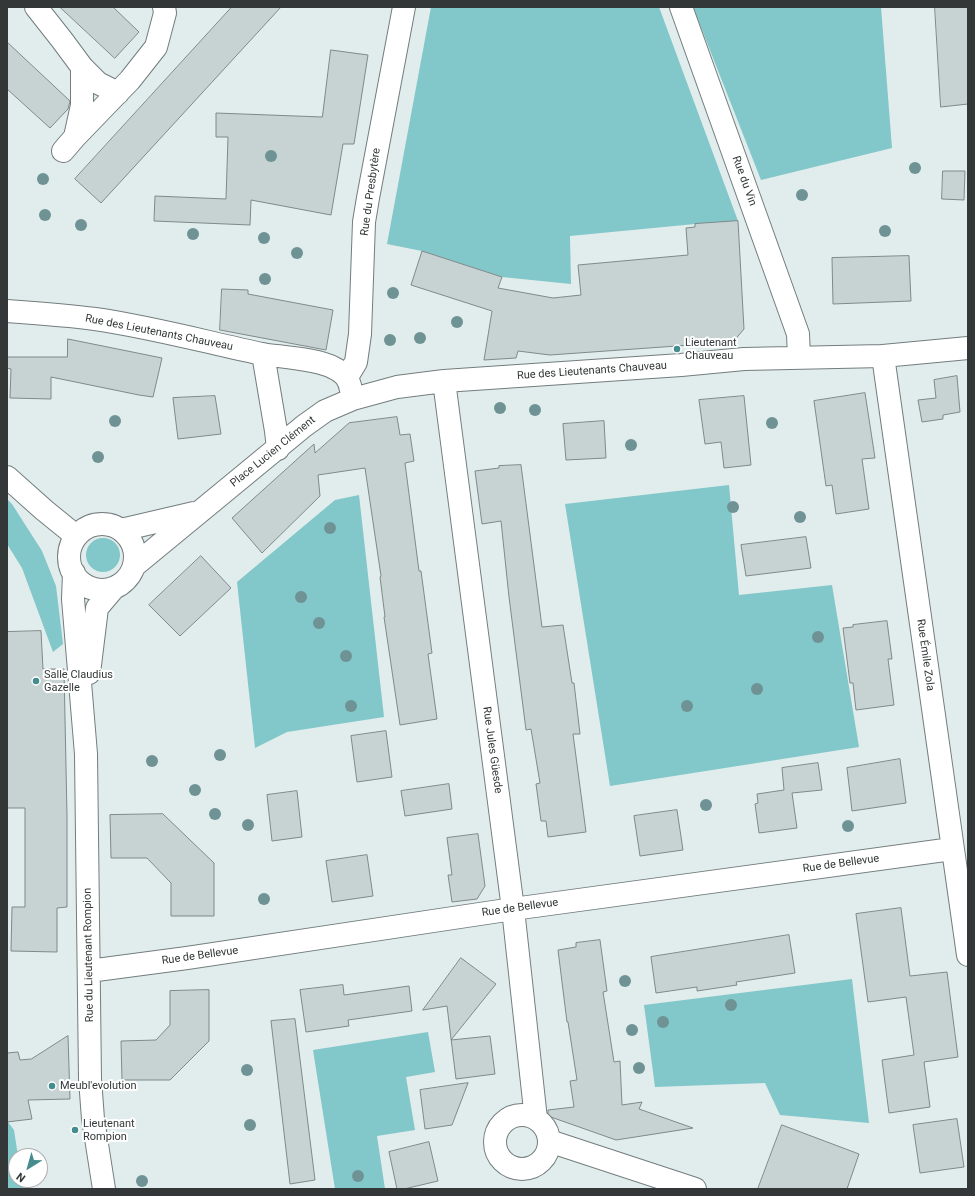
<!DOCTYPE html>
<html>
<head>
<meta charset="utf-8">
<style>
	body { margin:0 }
	#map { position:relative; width:975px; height:1196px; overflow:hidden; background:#e1ecec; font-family:Roboto,sans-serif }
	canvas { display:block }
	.frame { position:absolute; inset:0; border:8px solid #333737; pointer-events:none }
	.north { position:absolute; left:8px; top:1148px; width:40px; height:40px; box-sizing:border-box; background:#fff; border:1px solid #adafaf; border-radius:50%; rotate:217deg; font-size:11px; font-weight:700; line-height:16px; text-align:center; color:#333737 }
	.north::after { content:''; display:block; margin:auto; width:14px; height:18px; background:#448c8e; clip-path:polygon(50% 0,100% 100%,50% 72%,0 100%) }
</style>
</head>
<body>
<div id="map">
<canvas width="975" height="1196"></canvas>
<div class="frame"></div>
<div class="north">N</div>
</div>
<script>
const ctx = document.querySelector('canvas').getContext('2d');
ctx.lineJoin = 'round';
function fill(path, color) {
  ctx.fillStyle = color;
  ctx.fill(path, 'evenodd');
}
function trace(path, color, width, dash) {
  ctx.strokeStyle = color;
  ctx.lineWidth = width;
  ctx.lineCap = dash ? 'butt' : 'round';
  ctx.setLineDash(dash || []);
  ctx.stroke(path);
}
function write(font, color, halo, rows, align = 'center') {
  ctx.font = font + ' Roboto,sans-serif';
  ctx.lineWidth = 4;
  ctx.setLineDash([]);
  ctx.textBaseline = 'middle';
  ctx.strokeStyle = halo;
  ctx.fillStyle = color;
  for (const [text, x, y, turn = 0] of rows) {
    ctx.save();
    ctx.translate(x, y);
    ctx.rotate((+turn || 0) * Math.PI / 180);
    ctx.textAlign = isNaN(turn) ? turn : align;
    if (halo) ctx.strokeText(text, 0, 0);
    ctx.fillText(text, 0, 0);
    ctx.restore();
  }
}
const green = new Path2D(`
	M431,7H659L738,221L695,224L570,236L571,284L502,277L422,251L387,244Z
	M693,7H881L892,148L761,180Z
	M729,485L739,595L832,585L859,747L610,786L565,504Z
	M359,495L384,717L287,732L255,748L237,582L335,500Z
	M7,499L12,504L42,551L56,586L63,644L53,652L22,568L7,544Z
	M86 555a17 17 0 1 1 34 0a17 17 0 1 1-34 0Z
	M852,979L869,1123L780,1115L765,1083L655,1087L644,1005Z
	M428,1032L435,1072L406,1077L415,1130L377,1136L385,1189H335L313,1050Z
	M7,1115L8,1122L14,1130L18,1156H16V1180H23L26,1189H7Z`);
const building = new Path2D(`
	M60,7H113L139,32L115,58Z
	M232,7H281L101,203L75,179Z
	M935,7H968V104L941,107Z
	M7,42L70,101L68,109L50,128L7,89Z
	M331,50L368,55L354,144H343L331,215L251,200L250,225L154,221L155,196L226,199L228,137H216V113L322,117Z
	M943,171H965L964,200L942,199Z
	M738,221L744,329L733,342L550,355L518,351L516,358L484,360L492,311L411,285L422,251L502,277L498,288L553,298L581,295L578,265L688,255L686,228L695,227V224Z
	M909,256L911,301L833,304L832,258Z
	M222,289L248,290V294L333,310L326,350L220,330Z
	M68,339L162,358L153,397L139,395L51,377V399L10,398L11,369L7,368V357H67Z
	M957,376L960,412L943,415V419L922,422L918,400L936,398L934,380Z
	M865,393L875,458L862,459L869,509L836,514L832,485L826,486L814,401Z
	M215,396L221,434L178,439L173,398Z
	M744,396L751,465L724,468L721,442L705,444L699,400Z
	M397,417L400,435L410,434L414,461L405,463L419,571H421L432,653L428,654L437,719L400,725L384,617H385L380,577L381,576L365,468L318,475L320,496L262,553L232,518L314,444L315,453L349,423Z
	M604,421L606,458L566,460L563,424Z
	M521,465L542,627L563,625L572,683H574L580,734H573L586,832L548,837L546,821H541L536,784L540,783L531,729L526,730L509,597L501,521L482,524L475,471L499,468V466Z
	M806,537L811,568L746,576L741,545Z
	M201,556L231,588L180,636L149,605Z
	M887,621L892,659H888L894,705L856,710L853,683H850L843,628L853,627V625Z
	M41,631L43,669H64L67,816V907L57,908V952L11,951L12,907H25V808H7V632Z
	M386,731L392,777L357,782L351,736Z
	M900,759L906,803L852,811L847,768Z
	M818,763L822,790L792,793L797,828L759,833L755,804L758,803L757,794L784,790L782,768Z
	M449,784L452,809L405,816L401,791Z
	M297,791L302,837L272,841L267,795Z
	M677,810L683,850L640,856L634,816Z
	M163,814L214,863V916H171V883L147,858H111L110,815Z
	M478,834L485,886L477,899L452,902L448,875H452L447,838Z
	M367,855L373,896L332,902L326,861Z
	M901,908L910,976L947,972L958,1057L924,1062L930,1107L889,1113L882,1060L914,1055L906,997L868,1002L856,914Z
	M789,935L795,973L736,982L737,985L697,991V987L656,993L651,957Z
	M600,940L607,991L603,992L614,1062L620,1061L622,1105L642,1102L639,1109L693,1128L616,1140L548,1116V1110L574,1107L570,1081L577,1080L568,1022H567L558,950L576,947V943Z
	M461,958L496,984L451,1040L490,1036L495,1074L456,1079L447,1006L423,1010Z
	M343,985L344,995L409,986L412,1011L348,1020L349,1026L306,1032L300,990Z
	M209,990V1041L170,1080H122L121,1041L156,1040L170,1025V991Z
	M295,1019L315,1180L290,1184L271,1021Z
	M68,1036L70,1099L28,1100L32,1119L7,1122V1053L18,1052L20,1060L31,1059Z
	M468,1083L452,1125L425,1129L420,1090Z
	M957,1119L964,1167L920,1173L913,1125Z
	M782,1125L859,1154L847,1189H758Z
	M429,1142L438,1181L404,1189H397L389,1152Z`);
const minor = new Path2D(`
	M36,7L62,40L82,67V105L75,137
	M681,7L798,334L799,357
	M82,67L98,83L118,93
	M63,151L75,137L130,80L156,47L165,13L164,7
	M7,311C36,313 66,315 95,319C151,327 206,342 262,354C281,357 318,359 334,368C344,373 349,378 351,390
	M263,354L276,431L278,449
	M883,356L968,955
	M347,377L356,362L360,334L364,222L368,198L404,7
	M444,381L513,909L536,1119
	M7,477L44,510L76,536
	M69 557a33 33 0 1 1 66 0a33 33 0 1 1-66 0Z
	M121,530L194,513
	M134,566L304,426L325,411L353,399L397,387L444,381L681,365L744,359L883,356L968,348
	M74,573L73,599L86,754L90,1079L93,1119L104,1189
	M89,673L97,608L114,588
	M89,971L187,958L513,909L952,849
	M495 1142a27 27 0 1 1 54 0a27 27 0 1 1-54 0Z
	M549,1141L695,1189`);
const trees = [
	[271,156],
	[915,168],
	[43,179],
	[802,195],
	[45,215],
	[81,225],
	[885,231],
	[193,234],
	[264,238],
	[297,253],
	[265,279],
	[393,293],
	[457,322],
	[420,338],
	[390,340],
	[500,408],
	[535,410],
	[115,421],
	[772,423],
	[631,445],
	[98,457],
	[733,507],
	[800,517],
	[330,528],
	[301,597],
	[319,623],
	[818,637],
	[346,656],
	[757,689],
	[351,706],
	[687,706],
	[220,755],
	[152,761],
	[195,790],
	[706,805],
	[215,814],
	[248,825],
	[848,826],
	[264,899],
	[625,981],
	[731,1005],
	[663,1022],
	[632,1030],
	[639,1068],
	[247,1070],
	[250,1125],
	[358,1176],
	[142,1181]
];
const markers = [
	[677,349,4,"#448c8e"],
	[36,681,4,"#448c8e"],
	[52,1086,4,"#448c8e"],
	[75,1130,4,"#448c8e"]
];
const streetNames = [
	["Rue du Vin",744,181,70],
	["Rue du Presbytère",371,192,-82],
	["Rue des Lieutenants Chauveau",159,333,11],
	["Rue des Lieutenants Chauveau",592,371,-4],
	["Place Lucien Clément",273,452,-39],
	["Rue Émile Zola",925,655,82],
	["Rue Jules Güesde",492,750,82],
	["Rue de Bellevue",841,864,-8],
	["Rue de Bellevue",520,908,-8],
	["Rue du Lieutenant Rompion",89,955,-91],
	["Rue de Bellevue",200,956,-8]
];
const poiNames = [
	["Lieutenant",685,343],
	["Chauveau",685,356],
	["Salle Claudius",44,675],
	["Gazelle",44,688],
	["Meubl'evolution",60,1086],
	["Lieutenant",83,1124],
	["Rompion",83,1137]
];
fill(green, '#82c7c9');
fill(building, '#c7d2d2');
trace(building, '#7f8989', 1);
trace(minor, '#737d7e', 24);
trace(minor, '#fff', 22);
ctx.fillStyle = '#6f9395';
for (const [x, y] of trees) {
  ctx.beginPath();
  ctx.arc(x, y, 6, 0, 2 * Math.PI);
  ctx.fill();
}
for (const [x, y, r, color] of markers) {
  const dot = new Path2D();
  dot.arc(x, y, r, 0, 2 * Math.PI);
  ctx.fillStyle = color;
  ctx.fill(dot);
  trace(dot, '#fff', 1.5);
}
write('11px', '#333737', '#fff', streetNames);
write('11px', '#333737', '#fff', poiNames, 'left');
</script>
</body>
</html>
